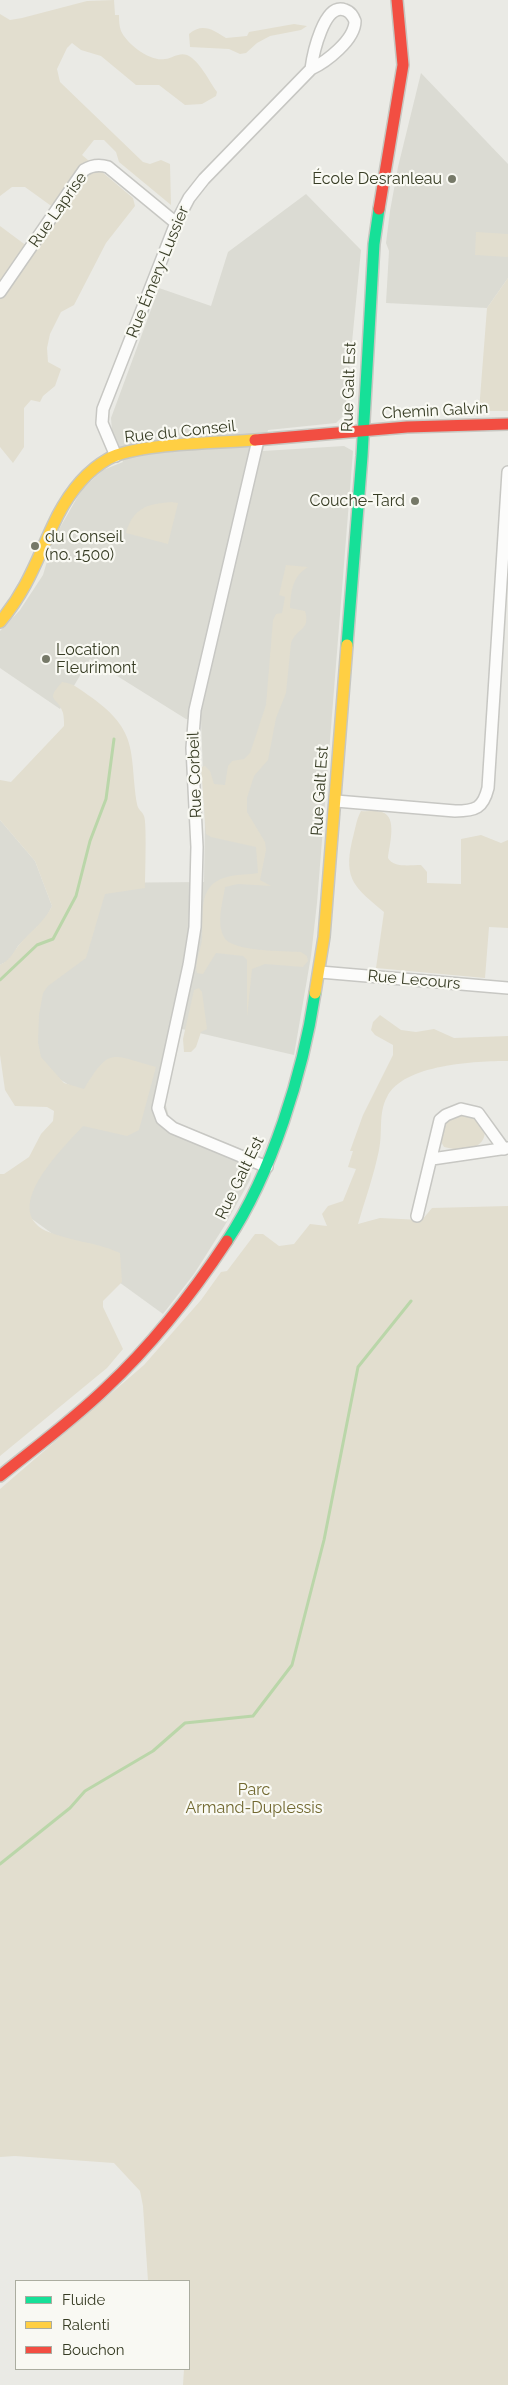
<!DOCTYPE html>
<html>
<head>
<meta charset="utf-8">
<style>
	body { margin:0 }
	#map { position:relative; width:508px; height:2385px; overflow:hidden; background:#eaeae5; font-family:Raleway,sans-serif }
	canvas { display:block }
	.legend { position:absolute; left:15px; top:2280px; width:175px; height:90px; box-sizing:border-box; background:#f9f9f3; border:1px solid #abada0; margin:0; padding:6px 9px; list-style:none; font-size:15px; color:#373c24 }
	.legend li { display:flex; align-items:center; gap:10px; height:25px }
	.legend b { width:25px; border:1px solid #abada0 }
</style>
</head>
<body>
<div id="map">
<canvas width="508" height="2385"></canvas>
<ul class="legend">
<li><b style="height:6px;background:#16e098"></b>Fluide</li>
<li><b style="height:6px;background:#ffcf43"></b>Ralenti</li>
<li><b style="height:6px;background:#f24e42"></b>Bouchon</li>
</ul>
</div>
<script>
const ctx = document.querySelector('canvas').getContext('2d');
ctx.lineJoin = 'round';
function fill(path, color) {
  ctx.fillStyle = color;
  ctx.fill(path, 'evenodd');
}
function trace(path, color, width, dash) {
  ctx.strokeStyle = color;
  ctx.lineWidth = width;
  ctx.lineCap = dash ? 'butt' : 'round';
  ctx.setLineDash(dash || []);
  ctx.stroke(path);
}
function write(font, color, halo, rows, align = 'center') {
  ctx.font = font + ' Raleway,sans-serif';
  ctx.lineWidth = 4.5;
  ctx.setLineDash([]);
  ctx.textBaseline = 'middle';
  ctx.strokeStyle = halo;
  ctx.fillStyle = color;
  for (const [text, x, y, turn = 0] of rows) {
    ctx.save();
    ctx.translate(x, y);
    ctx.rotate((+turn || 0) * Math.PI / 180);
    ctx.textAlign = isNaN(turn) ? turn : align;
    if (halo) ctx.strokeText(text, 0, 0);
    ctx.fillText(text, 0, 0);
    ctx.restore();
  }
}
const built = new Path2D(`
	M421,73L508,164V278L487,308L386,303L389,251L386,243L390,211L398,167Z
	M306,194L361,250L345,414L336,423L268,430L263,451L344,446L353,451L317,903L311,956L294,1055L182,1029L165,1102L169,1117L175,1122L254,1154L247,1167L251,1174L250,1180L225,1225L194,1274L163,1314L10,1203L97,1102L0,1043L85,883L204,882L205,827L201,720L186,719L90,659L60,709L0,668V631L20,610L43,575L54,538L82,489L103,470L123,462L112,432L111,418L159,288L211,306L228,252Z
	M0,820L35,861L52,906L46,918L18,946L10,960L0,965Z`);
const green = new Path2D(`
	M114,0L115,15H119C119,20 119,26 121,31C127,44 150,62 165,59C173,58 179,52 187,55C200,61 209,81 217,92L216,96L202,104L185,105L159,85H136L101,56L81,50L72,43L67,48L57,69L60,82L143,162L150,164L161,160L170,164L171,205L119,162L116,152L104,140H94L82,155L133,198L135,206L106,243L74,305L61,312L50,334L47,348L48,362L61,369L55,386L43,396L40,402L31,400L24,408V447L13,463L0,447V226L35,252L61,213L25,187H12L0,196V14L10,20L22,18L87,1Z
	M294,24L307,26L301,30L270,36L257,43L246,53L240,54L229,49L190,47L189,34C202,22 214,30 226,38L247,36L249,32Z
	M476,232L508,234V257L475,255Z
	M508,278V411H479L487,308Z
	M171,502L178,503L168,544L126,533C133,508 147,504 171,502Z
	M286,565L308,567C292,577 291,591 290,608L305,611C311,631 296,628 291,643L286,693L276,718L268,760L254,776L247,798V812L265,842L266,850L260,880L271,886L238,884L225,887C223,902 216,922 224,937C231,952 285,951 301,952L307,956L308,961L303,967L265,964L252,969L247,1017V960L243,956L216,953L203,974L197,973C194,963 201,950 202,939C204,911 196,883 231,876C239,874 249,875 258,873L256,847L211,837L206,834L201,767L205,766L210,771L214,784L225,785L228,766L232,761L244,759L250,753L266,705L273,620L276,614L282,613L285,597L279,595Z
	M62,682C74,683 82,691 91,697C140,732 129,753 137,804C138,810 142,811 144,816C147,822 145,878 145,888L105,894L86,958L48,986L43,993L39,1015L38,1042L41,1057L64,1083L84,1089C110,1046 111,1055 156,1067L139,1130L127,1136L83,1126C64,1147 0,1208 46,1231C69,1241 96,1242 120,1253L122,1282L103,1301V1307L123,1349L107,1368L0,1456V1174H4L29,1157L41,1134L53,1121L54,1111L47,1107L15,1106L5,1090L0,1055V965C10,960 12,954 19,945C30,931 44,923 52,906L35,861L0,820V780L11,782L64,726C64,722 64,717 63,713C58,696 44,702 62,682Z
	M361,811C367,812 376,810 382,812C398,817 389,846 388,858C393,868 410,865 421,865L427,872V883L461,884V839L481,835L501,843L508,840V928L489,927L485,978L376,968L384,912C356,888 343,881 352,841C355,831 356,820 361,811Z
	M199,988L202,992L207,1029L201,1032L196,1047L191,1052H184L183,1039L194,990Z
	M380,1015L401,1030L416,1032L434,1029L454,1038L508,1036V1061C477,1061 403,1064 387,1097C378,1113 383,1133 379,1150C374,1175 365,1200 358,1224L380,1218L422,1220L432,1208L508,1206V2385H183L184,2369H189V2281H148L143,2206L140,2191L114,2163L15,2156L0,2157V1489L144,1365L201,1300L221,1272L227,1271L255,1234H263L279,1246L294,1244L310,1224L327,1226L322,1214L328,1206L343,1201L356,1169L348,1167L353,1151H350L363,1115L393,1055V1045L375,1035L371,1030L373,1022Z
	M457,1115C495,1111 497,1161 444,1147L440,1140C443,1127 445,1120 457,1115Z`);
const stream = new Path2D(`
	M0,980L37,945L53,939L76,896L90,841L106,799L114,739
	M0,1864L70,1808L85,1791L153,1751L185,1723L253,1716L292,1665L324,1540L358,1367L411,1301`);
const street = new Path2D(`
	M0,292L84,170C92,165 99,164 108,167L176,223
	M258,440L195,710L192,748L197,847L195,927L189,965L158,1108L162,1119L173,1128L267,1167
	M116,456L102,423L103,409L176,223L189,198L204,179L311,69C326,62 355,40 355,21C353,16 351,12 345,10C324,2 313,54 311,69
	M336,801L455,811C476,811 483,808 488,788L508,472
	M320,972L508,988
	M432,1159L508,1148
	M417,1216L440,1120L446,1115L461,1109L478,1113L504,1149`);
const fast = new Path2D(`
	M347,645L362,456L374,244L379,209
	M227,1241C272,1173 303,1073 315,993`);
const slow = new Path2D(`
	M0,622C30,586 38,555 58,515C70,492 85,472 108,459C136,443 219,443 255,440
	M315,993L324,937L347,645`);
const jam = new Path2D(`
	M379,209L403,65L397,0
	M255,440L407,427L508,424
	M0,1476C36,1447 73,1420 106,1388C153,1344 192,1294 227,1241`);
const markers = [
	[452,179,5,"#767968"],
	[415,501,5,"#767968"],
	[35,546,5,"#767968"],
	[46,659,5,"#767968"]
];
const poiNames = [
	["École Desranleau",442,179],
	["Couche-Tard",405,501],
	["du Conseil",45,537,"left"],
	["(no. 1500)",45,555,"left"],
	["Location",56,650,"left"],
	["Fleurimont",56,668,"left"]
];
const streetNames = [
	["Rue Laprise",58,210,-55],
	["Rue Émery-Lussier",158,272,-68],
	["Rue Galt Est",349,387,-88],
	["Chemin Galvin",435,411,-3],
	["Rue du Conseil",180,432,-6],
	["Rue Corbeil",195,775,-92],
	["Rue Galt Est",320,791,-86],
	["Rue Lecours",414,980,5],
	["Rue Galt Est",240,1178,-64]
];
const parkNames = [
	["Parc",254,1790],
	["Armand-Duplessis",254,1808]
];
fill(built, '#dbdbd3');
fill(green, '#e2decf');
trace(stream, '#bad6a9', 3);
trace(street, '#c7c7c3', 14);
trace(fast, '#c7c7c1', 14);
trace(slow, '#c7c7c1', 14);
trace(jam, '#c7c7c1', 14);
trace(street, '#fcfcfb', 11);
trace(fast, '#16e098', 11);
trace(slow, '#ffcf43', 11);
trace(jam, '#f24e42', 11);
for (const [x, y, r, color] of markers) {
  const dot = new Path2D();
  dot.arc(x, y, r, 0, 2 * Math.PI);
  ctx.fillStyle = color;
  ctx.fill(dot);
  trace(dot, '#f9f9f3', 2);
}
write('16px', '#373c24', '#f9f9f3', poiNames, 'right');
write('16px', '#373c24', '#f9f9f3', streetNames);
write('16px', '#716830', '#f9f9f3', parkNames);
</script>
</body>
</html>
